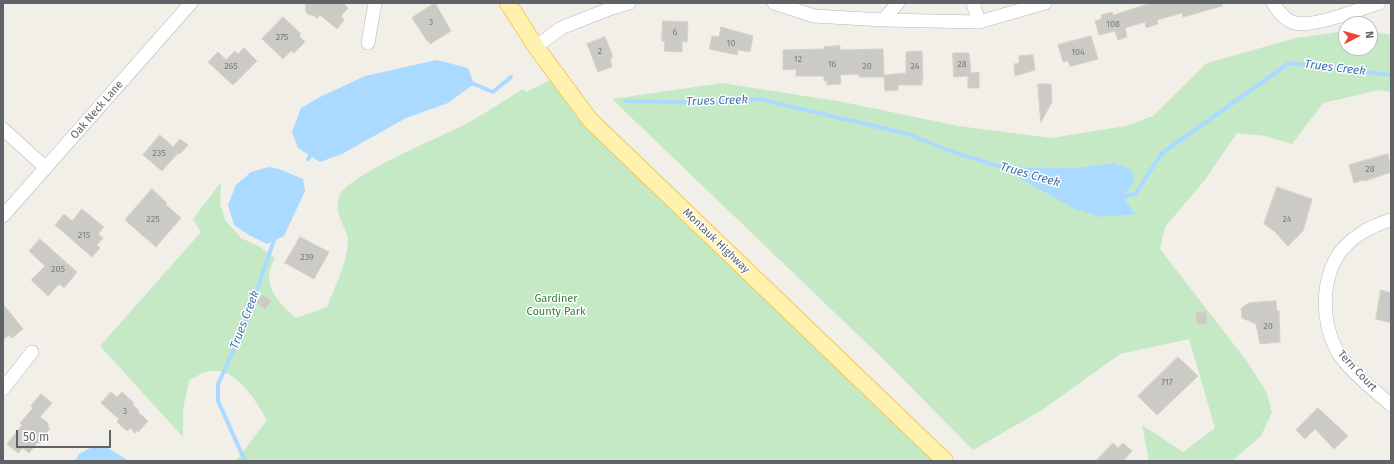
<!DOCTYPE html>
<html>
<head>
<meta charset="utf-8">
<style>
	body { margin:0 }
	#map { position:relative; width:1394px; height:464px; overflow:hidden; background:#f1efe8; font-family:"Fira Sans",sans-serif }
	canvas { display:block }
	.frame { position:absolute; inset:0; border:4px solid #5f6368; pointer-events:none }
	.north { position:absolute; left:1338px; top:16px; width:40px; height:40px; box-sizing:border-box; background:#fff; border:1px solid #bfc1c3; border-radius:50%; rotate:84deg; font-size:11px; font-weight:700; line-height:16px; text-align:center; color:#5f6368 }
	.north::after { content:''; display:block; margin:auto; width:14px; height:18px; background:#ea4335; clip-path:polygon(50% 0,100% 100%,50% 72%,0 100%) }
	.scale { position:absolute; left:16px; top:430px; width:95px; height:18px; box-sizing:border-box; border:2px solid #5f6368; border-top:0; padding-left:5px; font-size:12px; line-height:14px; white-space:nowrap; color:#5f6368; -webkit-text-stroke:3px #fff; paint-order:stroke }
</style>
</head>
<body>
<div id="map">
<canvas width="1394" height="464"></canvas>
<div class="frame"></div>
<div class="north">N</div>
<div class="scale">50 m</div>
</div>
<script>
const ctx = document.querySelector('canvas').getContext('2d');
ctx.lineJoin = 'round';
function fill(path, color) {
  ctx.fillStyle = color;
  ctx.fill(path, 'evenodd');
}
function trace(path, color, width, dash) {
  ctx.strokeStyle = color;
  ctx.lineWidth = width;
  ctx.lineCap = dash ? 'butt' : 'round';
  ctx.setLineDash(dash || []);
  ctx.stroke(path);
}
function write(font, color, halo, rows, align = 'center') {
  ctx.font = font + ' "Fira Sans",sans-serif';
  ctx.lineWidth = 3;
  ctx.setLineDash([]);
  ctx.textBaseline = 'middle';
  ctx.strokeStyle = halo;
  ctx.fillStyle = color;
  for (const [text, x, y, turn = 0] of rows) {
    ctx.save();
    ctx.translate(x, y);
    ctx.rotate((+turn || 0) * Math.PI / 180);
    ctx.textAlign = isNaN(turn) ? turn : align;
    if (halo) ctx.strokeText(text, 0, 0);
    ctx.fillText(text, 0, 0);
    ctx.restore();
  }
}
const green = new Path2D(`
	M1346,31V48H1370V31L1391,35V92L1379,90L1323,103L1292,144L1265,136L1237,133L1204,181L1165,227L1160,249L1246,360L1266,391L1272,412L1261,436L1232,461H1149L1142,425L1183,452L1215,428L1189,339L1120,354L1042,410L973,450L882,358L612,99L722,83L843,102L958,126L1051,138L1126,126L1153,116L1207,63L1296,38ZM1001,167L1078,168L1134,183L1123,197L1136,214Z
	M557,77L945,461H236L267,420C255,400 235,364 206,372C200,373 195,378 189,380L183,409V437L100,346L201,232L193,219L221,182L220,205L226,221L241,238L260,247L275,258C260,283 276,301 296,318L327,307C335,286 347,263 348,241C349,229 333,217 339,197C345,175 447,135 471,121C489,111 505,100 523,89L526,92Z`);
const water = new Path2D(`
	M437,60L468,68L474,84L448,103L406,118L342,154L320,162L298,148L292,132L301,108L320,97L365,76Z
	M1113,163L1132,170L1134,183L1123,197L1136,214L1101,217L1075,209L1000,167L1078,168Z
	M269,167L279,169L303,179L305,191L284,236L267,244L249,235L234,225L228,205L236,185L251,172Z
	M94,446L108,448L129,461H75L79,454Z`);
const stream = new Path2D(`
	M468,84H474L493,92L511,77
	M625,101L711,103L759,99L908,134L953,152L1004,168
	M308,159L313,152
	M1118,196L1123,197L1136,193L1161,154L1289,63L1391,75
	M245,461L218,401V384L244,328L275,237`);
const building = new Path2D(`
	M306,3H343L348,8L341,16L344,20L337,29L320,15L317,18L313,15H309L306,12Z
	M435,3L451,31L430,44L428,40L427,41L412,18Z
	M1151,3H1222V6L1183,17L1182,13L1157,20L1158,24L1146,28L1145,22L1125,28L1127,37L1118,40L1115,31L1099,35L1095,21L1102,19L1101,15L1112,12L1113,15Z
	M283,17L301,34L299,36L305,42L294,53L291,51L283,59L262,39Z
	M663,21L688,22L687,42L682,41V52L664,51L665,41H662Z
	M721,27L753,36L750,52L738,50L737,55L709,49L712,36L719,37Z
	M1091,36L1098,59L1072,66H1070L1068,61L1063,62L1058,45Z
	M605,37L613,57L610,59L612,67L598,72L587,44Z
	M840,46V50L883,49L884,75L906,73V52L922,51L923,80H922V85H898V90L885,91L884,77H859V74L840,75L841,84L827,85V81H824V76H796V69L783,70V50L824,49V47Z
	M244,48L257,61L233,85L208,62L218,52L226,60L235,51L238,54Z
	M953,53H969L971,73L979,72V88H968V76L954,77Z
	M1033,55L1035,70L1015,76L1014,64L1019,63V56Z
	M1038,84H1051L1052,102L1041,122Z
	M160,135L173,147L180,139L188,145L180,154L178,153L162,171L143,155Z
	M1388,154L1391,172L1365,181L1364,180L1354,183L1349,165Z
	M1277,187L1312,199L1303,231L1288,246L1274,231L1264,224Z
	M152,189L167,203L166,205L181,218L156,247L125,220Z
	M82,209L104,227L98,234L103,238L97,245L100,248L92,257L55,225L64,214L72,221Z
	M300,237L329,252L314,279L285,263Z
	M40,239L77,272L64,288L59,284L48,296L31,280L45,266L29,251Z
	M1381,290L1391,293V323L1376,319Z
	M263,295L271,301L265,309L257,303Z
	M1276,301L1277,311H1279L1280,342L1260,344L1256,324L1242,318L1241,308L1249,303Z
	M3,304L23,329L12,338L9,335L3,340Z
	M1206,312L1207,324H1197L1196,313Z
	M1178,357L1198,376L1157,415L1138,396Z
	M111,392L117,397L122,392L134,403L133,405L139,411L138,412L148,421L138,432L137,430L135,433L130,428L127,431L117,422L119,419L101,403Z
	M41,394L52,403L40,417L49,424L47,426L50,428L40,444L38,442L29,453L23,448L18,453L7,444L22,425L20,423L33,408L31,406Z
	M1318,408L1348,436L1334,449L1315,429L1305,439L1296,430Z
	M1113,443L1118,448L1123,443L1132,451L1123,461H1096Z`);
const minor = new Path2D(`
	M774,3L814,16L883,20L898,3
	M973,3L979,22
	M1273,3C1278,11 1283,18 1292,22C1309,30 1360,9 1379,3
	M883,20L979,22L1045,3
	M368,43L375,3
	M536,47L561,28L609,9L629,3
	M3,129L46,168
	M3,216L191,3
	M1391,220C1372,225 1347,239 1337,257C1321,284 1322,321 1336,349C1345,367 1375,391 1391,405
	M3,389L32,352`);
const major = new Path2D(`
	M508,3L536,47L590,120L945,461`);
const numberNames = [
	["3",431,22],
	["108",1113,24],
	["6",675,32],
	["275",282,37],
	["10",731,43],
	["2",600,51],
	["104",1078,52],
	["12",798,59],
	["16",832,64],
	["28",962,64],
	["265",231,66],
	["20",867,66],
	["24",915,66],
	["235",159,153],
	["28",1370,169],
	["225",153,219],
	["24",1287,219],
	["215",84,235],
	["239",307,257],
	["205",58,269],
	["20",1268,326],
	["717",1167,382],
	["3",125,411]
];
const streetNames = [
	["Oak Neck Lane",97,110,-49],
	["Montauk Highway",716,241,44],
	["Tern Court",1357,371,47]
];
const parkNames = [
	["Gardiner",556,299],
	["County Park",556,312]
];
const waterNames = [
	["Trues Creek",1335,68,7],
	["Trues Creek",717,101,-2],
	["Trues Creek",1030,175,16],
	["Trues Creek",245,320,-69]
];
fill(green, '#c5e8c5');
fill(water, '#aadaff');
trace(stream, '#aadaff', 4);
fill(building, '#cccac5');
trace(building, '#d6d1c6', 1);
trace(minor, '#b5b8bc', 14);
trace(major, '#f2c960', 18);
trace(minor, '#fff', 13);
trace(major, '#fff2af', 16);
write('9px', '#7a7d7f', null, numberNames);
write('11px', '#5f6368', '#fff', streetNames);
write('11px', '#348238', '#fff', parkNames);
write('italic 12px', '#4174aa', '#fff', waterNames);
</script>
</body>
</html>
